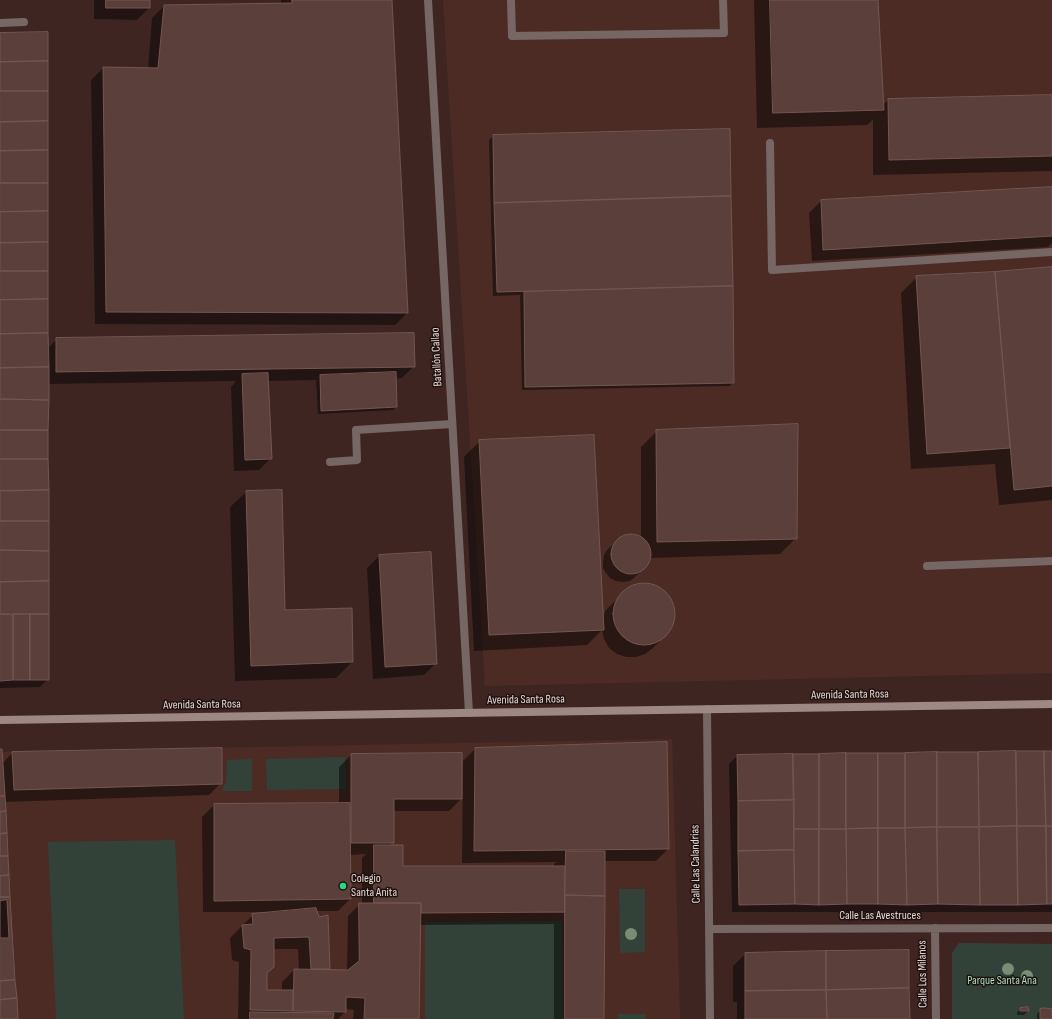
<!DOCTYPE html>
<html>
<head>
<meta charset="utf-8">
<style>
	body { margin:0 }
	canvas { display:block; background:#3f2521 }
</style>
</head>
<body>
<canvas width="1052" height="1019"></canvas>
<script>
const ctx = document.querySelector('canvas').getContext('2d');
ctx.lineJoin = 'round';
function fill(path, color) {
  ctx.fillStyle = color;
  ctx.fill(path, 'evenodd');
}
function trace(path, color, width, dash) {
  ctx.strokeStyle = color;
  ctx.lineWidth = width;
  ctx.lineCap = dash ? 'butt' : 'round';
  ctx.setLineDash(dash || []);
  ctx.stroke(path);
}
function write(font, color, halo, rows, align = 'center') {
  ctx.font = font + ' "Sofia Sans Condensed",sans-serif';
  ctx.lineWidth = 3;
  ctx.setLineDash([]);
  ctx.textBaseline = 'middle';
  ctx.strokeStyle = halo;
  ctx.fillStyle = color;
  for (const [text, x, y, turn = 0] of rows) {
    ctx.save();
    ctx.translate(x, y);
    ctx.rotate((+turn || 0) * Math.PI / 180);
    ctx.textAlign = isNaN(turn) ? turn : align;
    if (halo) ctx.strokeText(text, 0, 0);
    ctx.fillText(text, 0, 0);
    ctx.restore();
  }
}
const built = new Path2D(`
	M443,0H1052V673L485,686Z
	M672,739L680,1019H18L2,752Z`);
const green = new Path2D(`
	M345,757L346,789L267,790L266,759Z
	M252,759V791H222L226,782L227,760Z
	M175,840L184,1019H56L48,842Z
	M619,889H645V952L620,953Z
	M562,921L563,1019H425V922Z
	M959,943L1052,944V1019H952V953Z
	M618,1014H645V1019H618Z`);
const shadow = new Path2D(`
	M94,0H149V8L137,20L94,19Z
	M281,0H391L407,313L395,325L95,324L91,80L103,68L148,69L152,18L164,6L281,5Z
	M754,0H877L883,105L888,100L1052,96V171L873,175V120L867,125L757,128Z
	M0,34L48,348L57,339L414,366L402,378L395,379L396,407L393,410L318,414L316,380L268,381L271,458L259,470L234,471L231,387L236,381L48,384V679L40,687L0,688Z
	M729,130L733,382L730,386L522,390L520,295L493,296L489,140L493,136Z
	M1052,188V243L1048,247L812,261L809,213L821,201Z
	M1052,268V500L999,505L995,464L911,469L901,293L917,277L995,273Z
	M657,431L796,538L780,554L650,558L648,563L644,568L635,577L630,581L623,582L616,581L610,578L606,573L603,568V561L604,555L607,550L621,537L626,535L633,534L641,537V447Z
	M480,441L602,619L606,610L626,590L635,586L644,584L655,586L663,591L670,598L674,607V618L672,627L666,635L653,648L645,654L636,657H626L617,654L609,648L604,639L602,630L587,645L474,651L464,457Z
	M246,492L284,611L352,662L336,678L235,681L230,507Z
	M430,553L436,663L424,675L373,679L367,568L379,556Z
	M475,749L668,849L656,861H604V1019H554V924L420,925L418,1019H353L354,1010L345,1009V1012L338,1019H238L239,962L232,960L230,938L253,915L269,913L268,912H203L202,817L214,805L339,804V767L351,755L461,799L449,811H393V842L389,846L402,867H554V864L557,862L462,863L463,761ZM366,854L362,858V904H360L348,916L347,971H327L329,968L316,911H338L350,899L349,855ZM273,949H298L299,970H294L282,982V991H266V974Z
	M0,750L2,764L12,753L221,783L209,795L4,802L17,1019H0Z
	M1052,752V912H732L729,764L737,756Z
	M908,951L909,1019H737V1002H733V966L745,954Z
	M1028,1008V1011L1024,1015H1017V1012L1021,1009Z
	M1041,1010H1052V1019H1037V1014Z`);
const building = new Path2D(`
	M106,0H150V8H106Z
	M292,0H392L408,313L106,312L103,67L158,68L164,5L292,3Z
	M770,0H878L884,110L773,113Z
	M48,32V61L0,62V33Z
	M48,61V91H0V62Z
	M0,91H48V121L0,122Z
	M1052,95V156L889,160L888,99Z
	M48,121V150L0,151V122Z
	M730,129L731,196L494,203L493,135Z
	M48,150V183H0V151Z
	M0,183H48V211L0,212Z
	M1052,187V236L823,250L821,200Z
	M731,196L733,286L497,292L494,203Z
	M48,211V242L0,243V212Z
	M48,242V271H0V243Z
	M1052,267V486L1014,490L995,272Z
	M0,271H48V299L0,300Z
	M995,272L1010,448L927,454L916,276Z
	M733,286L734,383L525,387L524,292Z
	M48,299V333L0,334V300Z
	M48,333L49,367L0,368V334Z
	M414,333L415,367L56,372V338Z
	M49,367V400L0,399V368Z
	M396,372L397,407L321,411L320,375Z
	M268,373L272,459L245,460L242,374Z
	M0,399L49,400L48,430H0Z
	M798,424L797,539L657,542L656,430Z
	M0,430H48V459H0Z
	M594,435L604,630L489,635L479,440Z
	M0,459H48L49,490L0,491Z
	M49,490V521H0V491Z
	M282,490L285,610L352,608L353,662L251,666L246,491Z
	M0,521H49V551L0,550Z
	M611 554a20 20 0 1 1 40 0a20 20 0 1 1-40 0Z
	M0,550L49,551V581L0,582Z
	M431,552L437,664L385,667L379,555Z
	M49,581V614H0V582Z
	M613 614a31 31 0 1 1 62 0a31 31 0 1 1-62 0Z
	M0,614L13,615V680L0,681Z
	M30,614H49V680H30Z
	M30,614V680H13V615Z
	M667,742L669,849L474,851L475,748Z
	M222,748V784L14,790L12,752Z
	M0,749H2L5,796H0Z
	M1016,751H1044L1046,826H1017Z
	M1016,751L1017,826L979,827L978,752Z
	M1044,751H1052V826H1046Z
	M937,752H978L979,827H937Z
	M937,752V827L905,828V753Z
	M462,753V799H394V843H351V754Z
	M846,753H878V828L846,829Z
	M846,753V829H819V754Z
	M878,753H905V828H878Z
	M793,754H819V829H794Z
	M793,754L794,800L738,801L737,755Z
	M0,796H5L6,811L0,812Z
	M794,800V850L738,851V801Z
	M350,803L351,899L214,901V804Z
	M6,811L7,833L0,834V812Z
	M1017,826H1046L1047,904L1018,905Z
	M1017,826L1018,905H980L979,827Z
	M1046,826H1052V904H1047Z
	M937,827H979L980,905L938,904Z
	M937,827L938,904L907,905L905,828Z
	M878,828H905L907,905L878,904Z
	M878,828V904H847L846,829Z
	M794,829H819V905L795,904Z
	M819,829H846L847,904L819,905Z
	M7,833L8,856H0V834Z
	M374,845H403V866H565V912L421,913V903H374Z
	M794,850L795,904L739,905L738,851Z
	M566,851H605V896L565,895Z
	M0,856H8L9,875L0,876Z
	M9,875L10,897H0V876Z
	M565,895L605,896L604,1019H565Z
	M0,897H10L15,980L0,981Z
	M7,900L9,938H0V901Z
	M359,903H421L419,1019H364L365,998L346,997V1012L293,1011L294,969L348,970L359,961Z
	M316,908L319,917L328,915L330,969H311L309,937L274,938V967L267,973V990H293V1011L250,1010L251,950L244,948L242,925L253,924L252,914Z
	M909,950V988L826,990V951Z
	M826,951V990L745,991V953Z
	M15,980L17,998L0,1000V981Z
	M909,988L910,1019H827L826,990Z
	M826,990L827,1019H745V991Z
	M17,998L18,1019H0V1000Z
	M1028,1007L1029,1011H1020V1008Z
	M1045,1008L1052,1009V1019H1040V1009Z
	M250,1012L334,1013L333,1019H250Z`);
const lane = new Path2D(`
	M511,0L512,36L724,33L723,0
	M770,143L772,270L1052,252
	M330,462L357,460L356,430L452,424
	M927,566L1052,561`);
const street = new Path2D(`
	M428,0L469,713
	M0,23L24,22
	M707,709L710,1019
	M935,928L936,1019
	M709,929L1052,928`);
const secondary = new Path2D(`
	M0,720L1052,704`);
const trees = [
	[631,934],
	[1008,969],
	[1027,976]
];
const markers = [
	[343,886,4,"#29d885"]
];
const streetNames = [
	["Batallón Callao",437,357,-93],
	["Avenida Santa Rosa",850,695,-1],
	["Avenida Santa Rosa",526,700,-1],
	["Avenida Santa Rosa",202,705,-1],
	["Calle Las Calandrias",696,864,-91],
	["Calle Las Avestruces",880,916],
	["Calle Los Milanos",923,974,-91]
];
const poiNames = [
	["Colegio",351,879],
	["Santa Anita",351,893]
];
const parkNames = [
	["Parque Santa Ana",1002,981]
];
fill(built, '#4c2b25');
fill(green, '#334238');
fill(shadow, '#0007');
fill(building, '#5b3f3a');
trace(building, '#745650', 1);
trace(lane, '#766765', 8);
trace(street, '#766765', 8);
trace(secondary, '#9e8884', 8);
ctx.fillStyle = '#7a8b76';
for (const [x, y] of trees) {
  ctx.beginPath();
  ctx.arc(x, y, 6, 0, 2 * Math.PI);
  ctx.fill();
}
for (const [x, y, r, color] of markers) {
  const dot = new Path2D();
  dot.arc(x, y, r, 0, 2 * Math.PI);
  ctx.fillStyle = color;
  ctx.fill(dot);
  trace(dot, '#1e1210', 1.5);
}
write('12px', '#e8d6d3', '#1e1210', streetNames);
write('12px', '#e8d6d3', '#1e1210', poiNames, 'left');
write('12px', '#aadebc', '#1e1210', parkNames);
</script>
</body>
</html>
